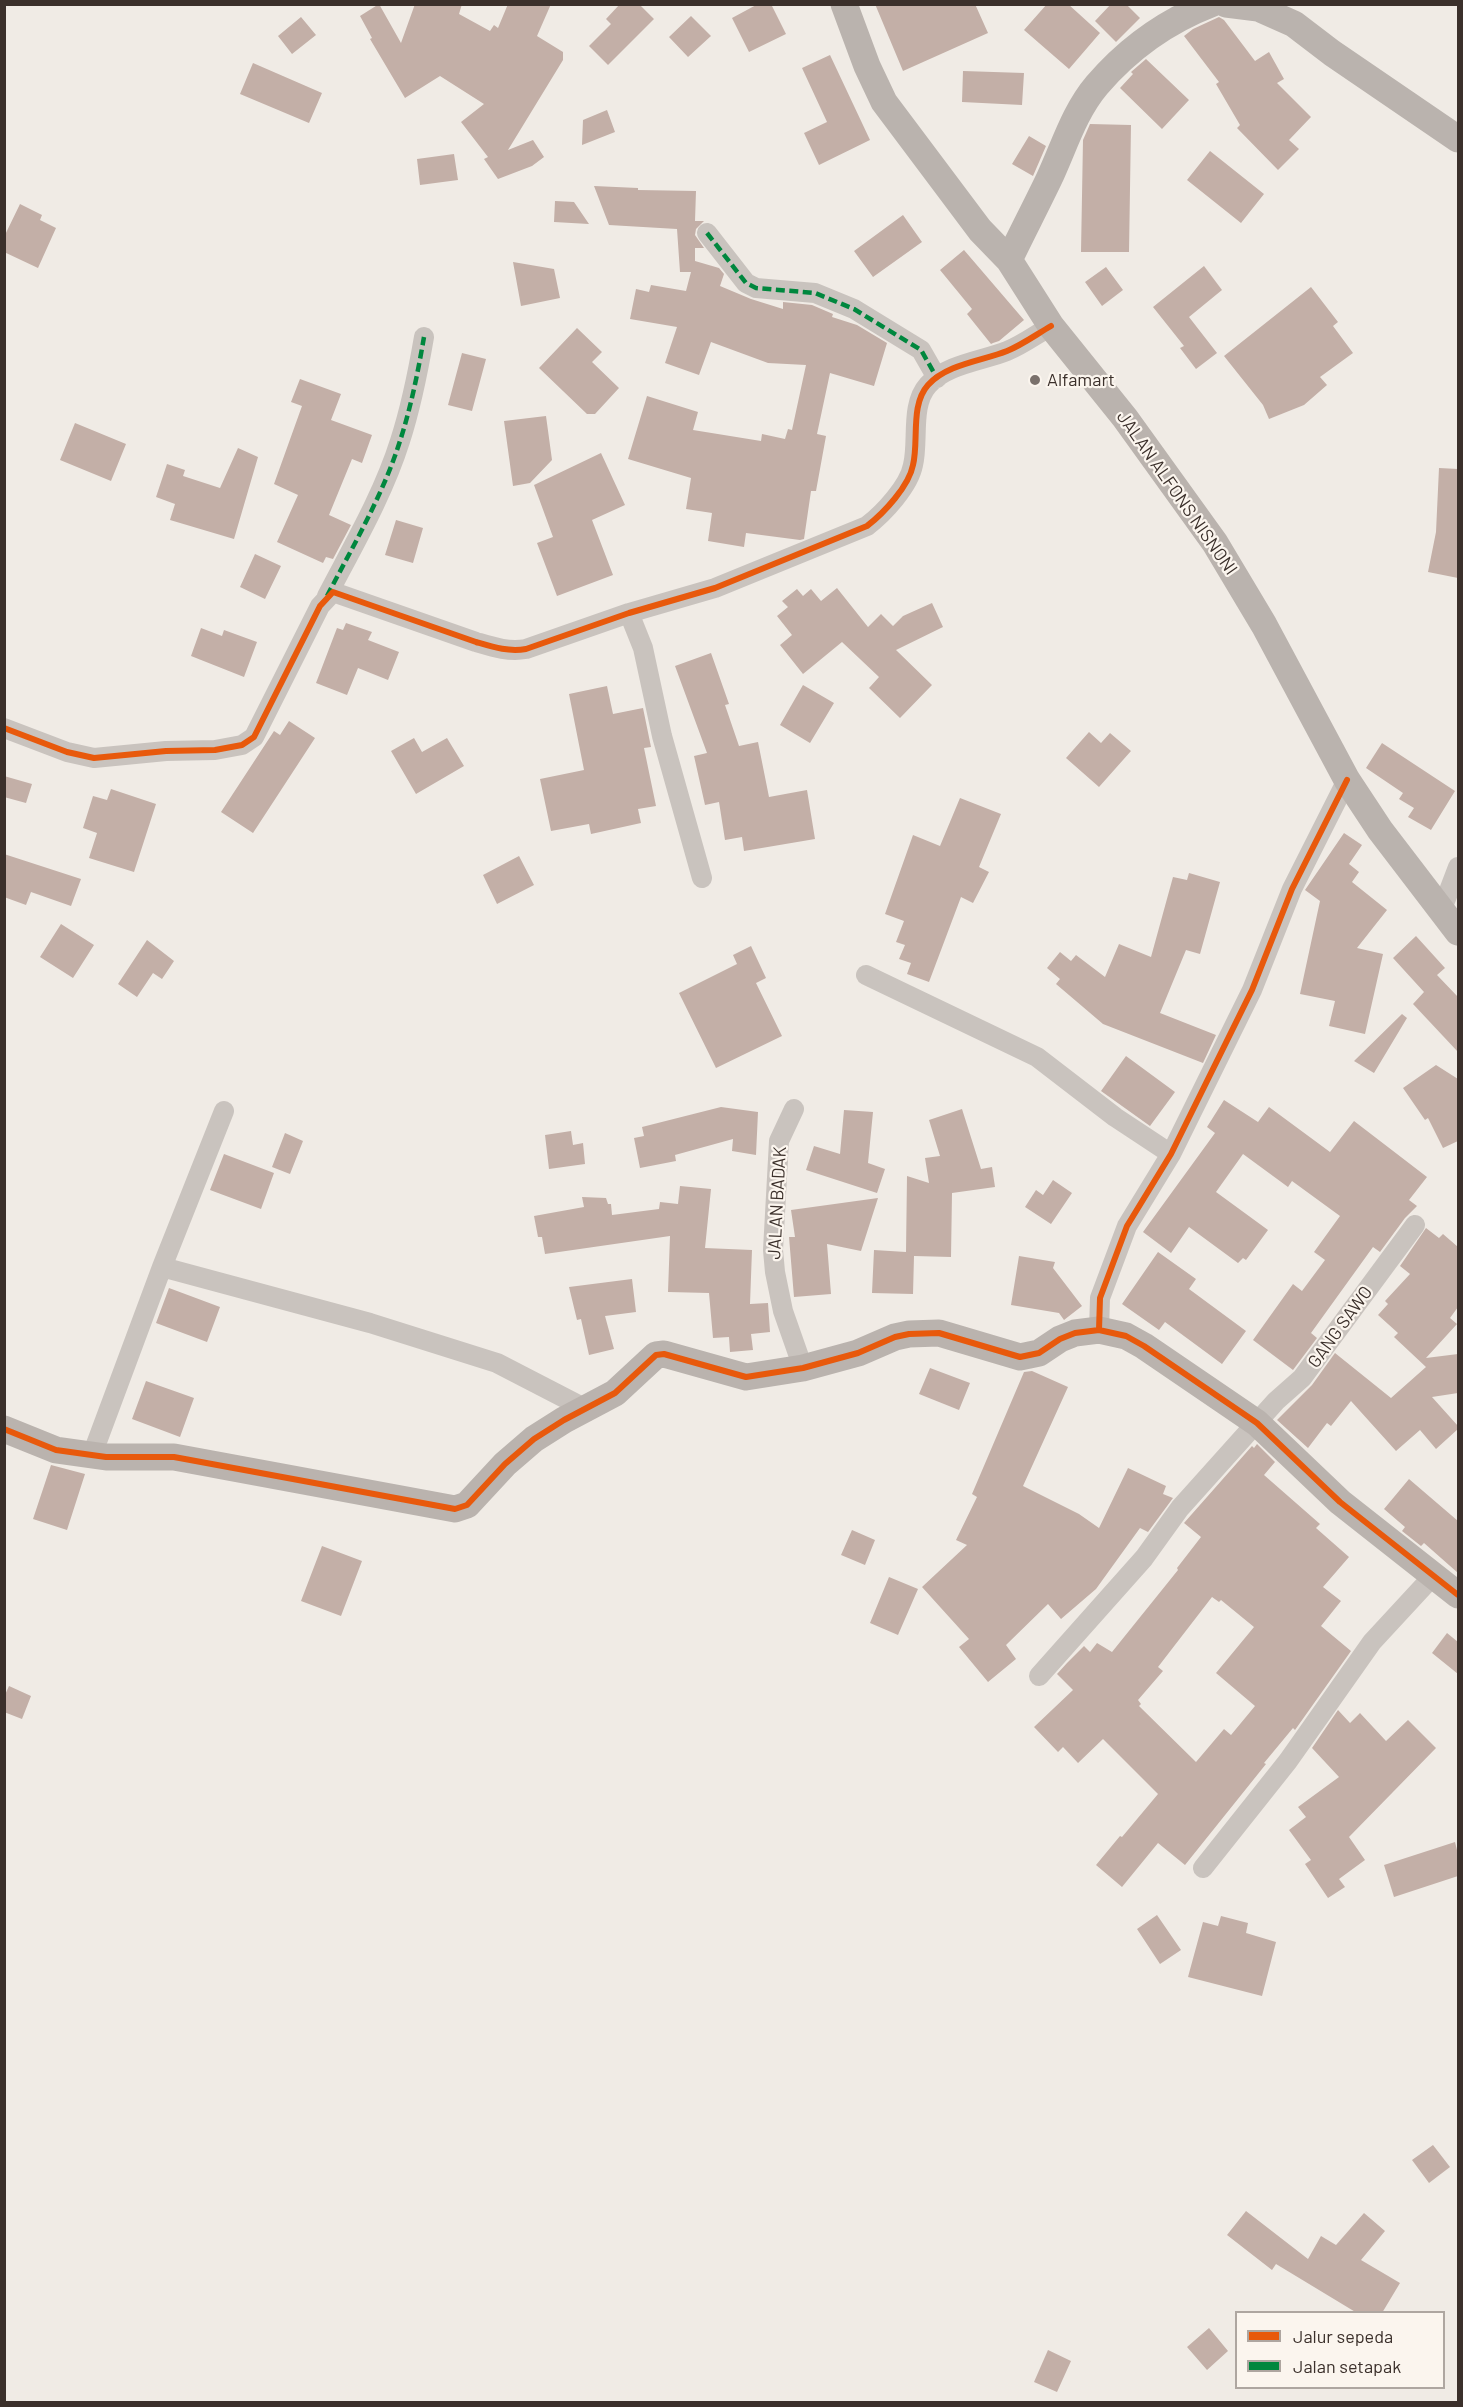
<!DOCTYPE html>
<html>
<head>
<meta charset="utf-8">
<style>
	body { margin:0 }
	#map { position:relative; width:1463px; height:2407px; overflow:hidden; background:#f0ebe5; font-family:Barlow,sans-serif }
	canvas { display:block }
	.frame { position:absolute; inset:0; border:6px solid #3b302b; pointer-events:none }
	.legend { position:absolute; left:1235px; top:2311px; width:210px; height:78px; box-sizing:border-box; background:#fbf5ee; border:2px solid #aea6a0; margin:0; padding:8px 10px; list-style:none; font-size:18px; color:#3b302b }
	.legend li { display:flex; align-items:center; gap:12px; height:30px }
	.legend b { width:30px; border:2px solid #aea6a0 }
</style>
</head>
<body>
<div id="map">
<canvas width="1463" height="2407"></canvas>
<div class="frame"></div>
<ul class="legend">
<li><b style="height:8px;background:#e8590c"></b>Jalur sepeda</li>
<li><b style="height:8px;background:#00873e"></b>Jalan setapak</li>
</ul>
</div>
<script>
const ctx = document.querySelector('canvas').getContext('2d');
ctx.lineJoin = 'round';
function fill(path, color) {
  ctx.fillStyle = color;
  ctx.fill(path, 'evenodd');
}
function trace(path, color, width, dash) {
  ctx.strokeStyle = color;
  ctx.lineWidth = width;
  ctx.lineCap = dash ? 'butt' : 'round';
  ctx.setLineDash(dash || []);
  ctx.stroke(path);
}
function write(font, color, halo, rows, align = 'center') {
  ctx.font = font + ' Barlow,sans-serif';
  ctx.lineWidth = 4.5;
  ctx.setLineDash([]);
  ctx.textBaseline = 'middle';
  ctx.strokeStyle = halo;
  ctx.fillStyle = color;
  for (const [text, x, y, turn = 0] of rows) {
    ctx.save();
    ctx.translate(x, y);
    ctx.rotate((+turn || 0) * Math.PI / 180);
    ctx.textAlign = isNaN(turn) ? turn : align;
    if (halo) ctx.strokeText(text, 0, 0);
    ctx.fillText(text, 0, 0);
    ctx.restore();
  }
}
const building = new Path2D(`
	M379,4L401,43L415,4H462L459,14L490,31L494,25L498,28L508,4H551L537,36L563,52V60L508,150L533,140L544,157L532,166L498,179L484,159L488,157L461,122L484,104L440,76L405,98L370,39L372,38L360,16Z
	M620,4H639L654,19L608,65L589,46L611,24L606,19Z
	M758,4H771L786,34L749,52L732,18Z
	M875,4H975L988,33L903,71Z
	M1047,4H1068L1100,33L1069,69L1024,30Z
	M1111,4H1126L1140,18L1116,42L1095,21Z
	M691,16L711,36L688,57L669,37Z
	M301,17L316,35L292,54L278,36Z
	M1219,17L1224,20L1255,61L1269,52L1284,79L1277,83L1311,117L1289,140L1299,149L1278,170L1237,128L1240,125L1216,84L1219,82L1184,36L1193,29Z
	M830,55L870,140L819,165L804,133L827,122L802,68Z
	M1146,59L1189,100L1162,129L1120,88L1133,74L1131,72Z
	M253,63L322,93L309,123L240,94Z
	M963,71L1024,73L1022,105L962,102Z
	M607,110L615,132L582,145L583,120Z
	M1090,124L1131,125L1129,252H1081L1083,140Z
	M1029,136L1046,146L1033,176L1012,164Z
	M1210,151L1264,194L1241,223L1187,180Z
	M454,154L458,180L420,185L417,159Z
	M594,186L638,188V190L696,191L695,221H704L696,229L695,235L704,248H695V261L719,268L724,274L720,286L751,299L783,309V302L812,305L833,314L832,317L857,325L887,343L874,386L830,373L817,434L826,436L816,491H811L804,539L800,540L746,533L744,547L708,541L712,513L686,509L691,478L628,459L647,396L698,412L693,430L761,441L762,434L785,439L788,429L792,430L806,365L768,363L711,342L699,375L665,363L677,327L630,319L636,289L649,292L651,285L686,291L691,272H680L677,229L609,225Z
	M555,201L574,202L589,224L554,222Z
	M20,204L42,215L40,220L56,228L38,268L4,252V237Z
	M903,215L922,242L873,277L854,251Z
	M964,250L1024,320L999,341L993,343L991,344L967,314L972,309L940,270Z
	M513,262L554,269L560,298L521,306Z
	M1204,266L1222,290L1189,317L1217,353L1196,369L1180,348L1184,346L1153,307Z
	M1106,267L1123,290L1102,306L1085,282Z
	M1311,287L1338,322L1333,326L1353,353L1320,377L1327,385L1304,405L1269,419L1263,405L1224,356Z
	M577,328L602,352L592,362L619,388L595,414H587L539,368Z
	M462,353L486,359L472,411L448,405Z
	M300,379L341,394L331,420L372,435L362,463L352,459L329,515L351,525L333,559L326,557L323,563L277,542L298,495L274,484L302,406L291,402Z
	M546,416L552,460L530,483L513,486L504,421Z
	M75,423L126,444L111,481L60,460Z
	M238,448L258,457L234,539L170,520L175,504L156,497L167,464L185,470L183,476L220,488Z
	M601,453L625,505L592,520L613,575L557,596L537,543L553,537L534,485Z
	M1439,468L1458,469V578L1428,572L1436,532Z
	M396,520L423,528L413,563L385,555Z
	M255,554L281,566L265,599L240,587Z
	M837,588L868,627L881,614L893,626L903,616L932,603L943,627L896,650L932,685L900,718L869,688L879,677L842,642L803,674L780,645L792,635L777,616L788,607L782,601L797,589L803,596L811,589L821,601Z
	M346,623L372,632L368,640L399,652L388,680L358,668L347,695L316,683L337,628L343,630Z
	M201,628L222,636L224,630L257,642L244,677L191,656Z
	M711,653L729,704L725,705L739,746L758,742L769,797L807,790L815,839L744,851L742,837L725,840L719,802L705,805L694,756L707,753L675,666Z
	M803,685L834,703L810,743L780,725Z
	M607,686L613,714L643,708L651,747L644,748L656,806L638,809L641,823L591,834L589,824L551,831L540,779L584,770L569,694Z
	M289,721L315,738L253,833L221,812L274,731L280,735Z
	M1089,732L1101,743L1110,733L1131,751L1099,787L1066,758Z
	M414,738L422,752L447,738L464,766L416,794L391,751Z
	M1382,743L1455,791L1431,830L1408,817L1414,808L1399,799L1403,793L1366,768Z
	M4,776L32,784L26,803L4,797Z
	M111,789L156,804L134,872L89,858L97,833L83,828L93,796L107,800Z
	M960,798L1001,814L979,867L989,872L973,903L961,897L929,982L907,974L911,963L899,959L905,945L896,942L904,921L885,914L913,835L940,846Z
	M1344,833L1362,845L1349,864L1359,872L1352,882L1387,910L1357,948L1383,954L1365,1034L1329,1026L1335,1001L1300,994L1320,901L1305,890Z
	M4,854L81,879L71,906L31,892L26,905L4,897Z
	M519,856L534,885L497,904L483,875Z
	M1189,873L1220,882L1200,954L1186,950L1160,1013L1216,1035L1203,1063L1103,1024L1056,984L1060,979L1047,968L1060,952L1071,961L1076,955L1105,977L1119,944L1151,957L1173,877L1187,880Z
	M61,924L94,945L73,978L40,957Z
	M1416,936L1445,968L1437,975L1458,997V1052L1413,1004L1424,992L1393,958Z
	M147,940L174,961L162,979L153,973L137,997L118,984Z
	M751,946L766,978L756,983L782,1036L716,1068L679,993L737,964L733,955Z
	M1402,1014L1407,1018L1374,1073L1354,1061Z
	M1126,1056L1175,1092L1150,1126L1101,1091Z
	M1436,1065L1458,1079V1141L1443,1148L1428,1118L1425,1120L1403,1088Z
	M1224,1100L1258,1122L1269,1107L1330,1152L1354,1121L1427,1177L1409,1200L1417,1206L1405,1218L1380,1252L1373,1247L1311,1333L1317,1338L1293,1370L1253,1340L1293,1284L1302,1291L1325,1260L1314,1252L1340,1216L1292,1181L1288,1187L1243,1154L1216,1192L1268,1230L1246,1260L1243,1258L1238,1263L1189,1227L1171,1253L1143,1232L1215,1133L1207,1127Z
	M721,1107L758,1112L756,1155L732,1151L733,1139L675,1155L676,1161L640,1168L634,1138L644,1136L642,1127Z
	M962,1109L981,1169L992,1167L995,1187L952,1193L951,1257L914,1256L913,1294L872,1293L874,1250L906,1252L907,1176L929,1183L925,1158L940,1156L929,1120Z
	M844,1110L873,1112L868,1163L885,1169L877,1193L806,1170L814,1146L840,1154Z
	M571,1131L573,1145L583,1143L585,1164L549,1169L545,1135Z
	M285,1133L303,1141L290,1174L272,1167Z
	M224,1154L274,1173L261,1209L210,1190Z
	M1053,1180L1072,1193L1051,1224L1025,1207L1036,1190L1043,1195Z
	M680,1186L711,1189L705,1248L752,1250L750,1304L768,1303L770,1332L751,1334L753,1350L730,1352L729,1337L713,1338L709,1293L668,1292L670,1236L545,1254L542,1237H538L534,1216L584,1207L582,1197L606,1198L608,1204H611L612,1215L659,1209L660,1202L678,1204Z
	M878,1198L861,1251L827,1244L831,1294L794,1297L789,1237H795L791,1210Z
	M1426,1228L1439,1238L1443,1234L1458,1247V1307L1450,1318L1457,1324L1426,1358L1458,1354V1393L1432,1397L1458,1426V1429L1436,1449L1420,1430L1396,1451L1351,1401L1331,1426L1327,1423L1308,1448L1277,1420L1312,1385L1335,1353L1391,1398L1426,1367L1394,1337L1398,1333L1378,1315L1388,1304L1385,1301L1410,1274L1400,1266Z
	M1158,1252L1196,1279L1189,1289L1246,1331L1222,1364L1165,1322L1159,1330L1122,1304Z
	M1019,1256L1055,1262L1053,1268L1082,1306L1064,1320L1059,1313L1011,1305Z
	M632,1279L636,1312L605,1316L614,1349L589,1355L581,1319L577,1320L569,1287Z
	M169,1288L220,1307L207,1342L156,1323Z
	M930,1368L970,1383L959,1410L919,1394Z
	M1032,1371L1068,1387L1023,1486L1079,1514L1099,1528L1128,1468L1166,1486L1163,1494L1173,1498L1148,1532L1140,1528L1096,1589L1061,1619L1048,1604L1006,1645L1016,1659L988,1682L959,1647L969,1639L922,1587L967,1545L956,1540L977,1497L972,1494L1024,1372Z
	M146,1381L194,1398L180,1437L132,1419Z
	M1257,1444L1275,1462L1264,1475L1320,1524L1316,1528L1349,1557L1323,1587L1341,1601L1321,1626L1351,1651L1295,1730L1293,1728L1264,1763L1266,1764L1185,1865L1158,1843L1122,1887L1096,1865L1120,1836L1122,1837L1158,1794L1103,1739L1078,1763L1063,1747L1058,1752L1034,1727L1073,1690L1057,1674L1067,1663L1084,1646L1090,1652L1097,1643L1112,1652L1178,1570L1177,1568L1201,1537L1184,1523L1252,1446L1254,1448ZM1212,1597L1219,1602L1221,1600L1254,1627L1216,1673L1255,1706L1231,1735L1224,1729L1196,1762L1139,1706L1141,1704L1138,1700L1163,1671L1158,1667Z
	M51,1465L85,1474L67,1530L33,1519Z
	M1409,1479L1458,1521V1573L1424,1543L1421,1546L1402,1531L1405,1527L1384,1509Z
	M852,1530L875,1540L865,1565L841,1555Z
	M322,1546L362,1561L341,1616L301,1601Z
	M889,1577L918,1589L898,1635L870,1623Z
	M1447,1633L1458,1642V1674L1432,1653Z
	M9,1686L31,1696L22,1719L4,1712V1697Z
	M1338,1710L1350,1723L1360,1713L1386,1741L1408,1720L1436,1748L1349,1837L1365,1860L1339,1879L1345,1887L1328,1898L1305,1864L1311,1860L1289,1830L1306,1817L1298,1807L1339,1777L1312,1748Z
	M1455,1842L1458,1854V1876L1394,1897L1384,1865Z
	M1157,1915L1181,1950L1160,1964L1137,1929Z
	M1221,1916L1248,1923L1246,1933L1276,1942L1262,1996L1188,1977L1203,1922L1218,1926Z
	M1433,2145L1450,2167L1429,2183L1412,2160Z
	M1246,2211L1308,2259L1321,2236L1336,2245L1364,2213L1385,2231L1361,2260L1400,2283L1382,2313H1357L1276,2264L1272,2270L1227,2235Z
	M1209,2328L1228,2351L1207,2370L1187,2347Z
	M1048,2350L1071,2361L1057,2392L1034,2382Z`);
const street = new Path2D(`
	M707,233L746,283L756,288L815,293L854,309L921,350L937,378
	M327,596C353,546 383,495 400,441C411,407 418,372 424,337
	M629,613L643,648L662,736L702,878
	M4,728L67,752L94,758L166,751L215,750L242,745L254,737L320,606L333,592L476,642C493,647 508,652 526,649L629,613L715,588L867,526C884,513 909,486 913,465C919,441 910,405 928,385C947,364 982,361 1007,351C1022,345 1037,334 1051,326
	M1442,909L1458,867
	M866,975L1037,1057L1115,1117L1171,1154
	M794,1109L779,1141L773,1250L775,1272L783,1311L803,1368
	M162,1267L224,1111
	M1099,1330L1100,1298L1127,1226L1171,1154L1252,990L1292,889L1347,780
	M92,1455L162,1267L370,1323L497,1363L586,1409
	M1039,1676L1144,1558L1180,1508L1276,1401L1302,1378L1415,1225
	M1203,1868L1288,1761L1372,1642L1433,1576`);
const secondary = new Path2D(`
	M844,4L867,66L884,102L980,230L1009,260L1051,326L1125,418L1215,543L1264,625L1347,780L1380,830L1458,932
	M1226,4L1258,8L1294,24L1332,53L1458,139
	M1009,260C1022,233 1036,206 1049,179C1064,147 1074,112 1097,85C1128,49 1167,21 1211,4
	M4,1429L56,1450L106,1457H174L455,1509L467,1505L505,1464L534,1439L564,1420L615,1393L656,1355L664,1354L746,1377L803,1368L858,1353L895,1337L909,1334L939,1333L1020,1357L1039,1353L1060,1339L1075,1333L1099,1330L1126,1336L1144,1346L1257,1423L1340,1502L1458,1595`);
const quiet = new Path2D(`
	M707,233L746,283L756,288L815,293L854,309L921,350L937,378
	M327,596C353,546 383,495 400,441C411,407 418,372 424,337`);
const cycleway = new Path2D(`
	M4,728L67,752L94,758L166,751L215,750L242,745L254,737L320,606L333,592L476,642C493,647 508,652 526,649L629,613L715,588L867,526C884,513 909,486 913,465C919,441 910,405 928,385C947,364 982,361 1007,351C1022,345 1037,334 1051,326
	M1099,1330L1100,1298L1127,1226L1171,1154L1252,990L1292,889L1347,780
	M4,1429L56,1450L106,1457H174L455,1509L467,1505L505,1464L534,1439L564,1420L615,1393L656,1355L664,1354L746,1377L803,1368L858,1353L895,1337L909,1334L939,1333L1020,1357L1039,1353L1060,1339L1075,1333L1099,1330L1126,1336L1144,1346L1257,1423L1340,1502L1458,1595`);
const markers = [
	[1035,380,6,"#7a716c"]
];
const poiNames = [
	["Alfamart",1047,380]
];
const streetNames = [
	["JALAN ALFONS NISNONI",1177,493,55],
	["JALAN BADAK",777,1203,-87],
	["GANG SAWO",1340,1327,-54]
];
fill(building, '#c3afa7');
trace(street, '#c9c3be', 20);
trace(secondary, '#bab3ae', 27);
trace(quiet, '#00873e', 4.5, [9, 4.5]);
trace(cycleway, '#e8590c', 6);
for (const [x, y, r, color] of markers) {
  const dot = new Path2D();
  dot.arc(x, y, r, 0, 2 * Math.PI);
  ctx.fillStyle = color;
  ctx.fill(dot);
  trace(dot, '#fbf5ee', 2);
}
write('18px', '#3b302b', '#fbf5ee', poiNames, 'left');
write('18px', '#3b302b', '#fbf5ee', streetNames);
</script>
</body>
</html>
